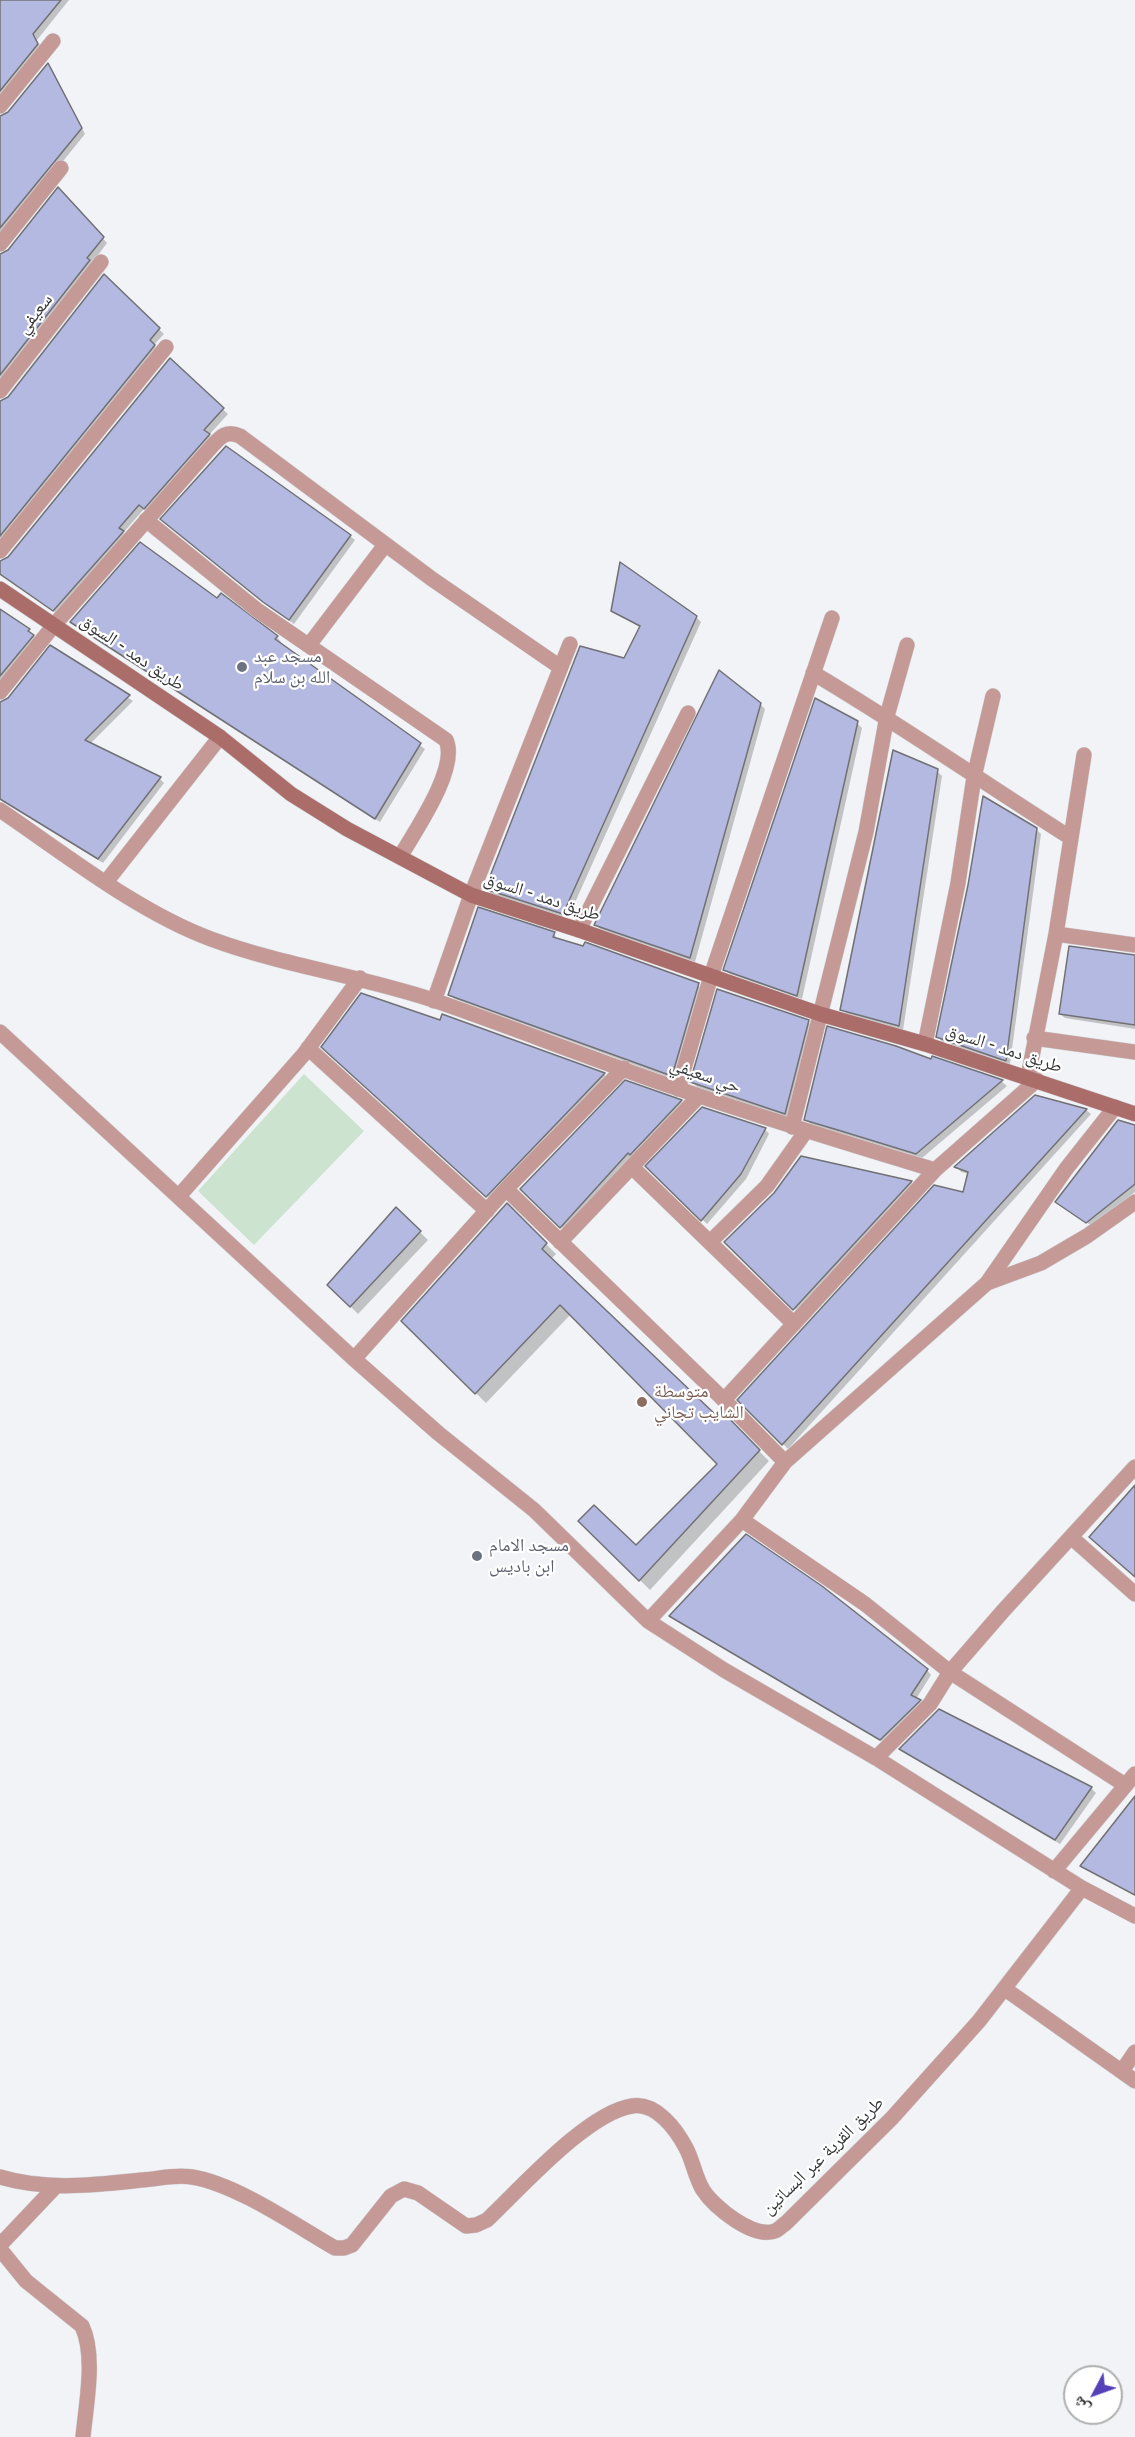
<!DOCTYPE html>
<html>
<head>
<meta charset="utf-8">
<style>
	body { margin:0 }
	#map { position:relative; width:1135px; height:2437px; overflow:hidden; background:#f2f3f6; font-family:"IBM Plex Sans","Noto Naskh Arabic",sans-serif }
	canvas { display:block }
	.north { position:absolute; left:1063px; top:2365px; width:60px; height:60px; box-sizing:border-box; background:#fff; border:2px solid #aeafaf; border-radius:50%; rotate:229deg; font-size:16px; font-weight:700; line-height:24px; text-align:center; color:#353637 }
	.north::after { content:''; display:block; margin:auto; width:21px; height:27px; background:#5540b7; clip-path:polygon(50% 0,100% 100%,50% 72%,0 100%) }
</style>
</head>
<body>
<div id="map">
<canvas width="1135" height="2437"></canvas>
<div class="north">ش</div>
</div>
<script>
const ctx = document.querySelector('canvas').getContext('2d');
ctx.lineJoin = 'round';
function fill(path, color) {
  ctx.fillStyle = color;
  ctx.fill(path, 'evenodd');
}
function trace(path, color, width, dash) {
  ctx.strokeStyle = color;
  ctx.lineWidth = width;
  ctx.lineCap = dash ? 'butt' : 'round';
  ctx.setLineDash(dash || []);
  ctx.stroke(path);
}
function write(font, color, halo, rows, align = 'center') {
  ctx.font = font + ' "IBM Plex Sans","Noto Naskh Arabic",sans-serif';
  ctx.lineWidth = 4.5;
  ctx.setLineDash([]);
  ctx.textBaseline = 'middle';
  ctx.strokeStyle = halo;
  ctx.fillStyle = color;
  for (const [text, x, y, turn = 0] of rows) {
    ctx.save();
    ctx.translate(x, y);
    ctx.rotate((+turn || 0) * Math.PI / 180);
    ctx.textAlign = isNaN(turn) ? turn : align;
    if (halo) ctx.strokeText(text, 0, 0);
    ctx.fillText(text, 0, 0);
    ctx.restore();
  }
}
const green = new Path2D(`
	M304,1074L364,1131L254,1245L198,1191Z`);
const shadow = new Path2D(`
	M0,0H69L37,40L42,49L0,102Z
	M48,65L52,69L85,134L0,239V116H5Z
	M58,190L107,243L0,386V255L9,251Z
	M104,276L164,334L154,345L159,351L0,546V401L9,398Z
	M170,360L228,414L209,435L213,440L149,512L144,509L123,533L128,537L59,615L0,573V562L8,558Z
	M167,524L350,536L355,540L294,624L269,607Z
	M612,610L696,617L701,622L568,918L491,894L487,889L624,660L641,628Z
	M0,611L29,630L38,640L0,687Z
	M72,622L277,637L281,642L280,644L425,749L380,822Z
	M51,647L133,701L90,744L160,779L164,783L103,863L0,799V702L9,699Z
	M760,704L765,709L695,962L600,929L596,925Z
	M857,723L862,728L802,999L730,974L725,970Z
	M937,771L942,776L903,1030L847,1014L842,1009Z
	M1036,829L1041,834L1010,1064L943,1042L938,1037L969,885Z
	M554,934L558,940L698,985L703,990L676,1080L455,999L450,995Z
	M1135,956V1029L1065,1018L1060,1014Z
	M443,1016L604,1074L609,1079L492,1200L328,1051L441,1022Z
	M808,1022L813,1027L790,1118L697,1087L692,1082Z
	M933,1058L1002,1082L1007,1086L922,1158L810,1124L806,1119L932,1061Z
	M626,1082L681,1101L685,1106L566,1231L522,1189Z
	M1035,1097L1086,1110L1091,1114L788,1449L740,1400L964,1194L969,1174L961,1172L957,1167Z
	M1135,1127V1192L1092,1226L1062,1206Z
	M765,1129L769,1134L746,1179L707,1224L648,1166Z
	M802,1157L911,1182L916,1186L799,1313L726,1242L775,1194Z
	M507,1205L556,1254L551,1259L718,1419L723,1415L769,1461L650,1590L580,1521L636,1547L719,1464L571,1314L486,1403L403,1321Z
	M396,1209L428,1240L358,1314L329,1285Z
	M671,1616L927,1670L931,1675L916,1699L924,1705L886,1744Z
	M939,1711L1091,1788L1096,1793L1060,1844L901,1749Z
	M1135,1799V1896L1082,1866Z`);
const building = new Path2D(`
	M0,0H61L33,34L38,44L0,91Z
	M48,63L82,128L0,228V116L8,112Z
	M58,187L104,237L87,258L90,260L0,375V254L8,250Z
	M104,274L160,328L150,340L155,345L0,536V401L8,397Z
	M170,358L224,408L204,430L210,434L144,509L139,505L119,528L124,531L53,611L0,574V561L8,557Z
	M226,446L351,535L289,620L263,602L160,519Z
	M140,542L217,598L221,593L278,636L275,639L421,743L375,819L70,622Z
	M620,562L697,616L563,914L485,889L580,646L624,658L640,626L611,611Z
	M0,609L30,629L28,631L34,635L0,676Z
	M50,645L130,695L85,740L161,777L98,859L0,799V702L8,698Z
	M719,670L761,703L690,958L594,925Z
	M815,698L858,721L797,996L723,970Z
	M893,750L938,769L899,1026L840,1010Z
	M983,796L1037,828L1006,1061L936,1037L968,885Z
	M478,907L555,932L553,937L583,946L585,942L699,983L672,1076L448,995Z
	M1069,946L1135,955V1025L1059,1014Z
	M717,989L809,1020L785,1114L690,1082Z
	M361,993L440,1020L442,1014L605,1073L486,1197L321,1047Z
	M827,1026L896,1046L931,1059L932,1056L1003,1080L916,1154L841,1131L804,1120Z
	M625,1080L682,1100L630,1155L628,1153L560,1228L520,1189Z
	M1035,1095L1087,1109L782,1445L737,1400L934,1185L963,1192L968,1172L954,1167Z
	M702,1107L766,1128L741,1174L701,1221L645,1166Z
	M1118,1120L1135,1125V1184L1086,1223L1055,1202Z
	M801,1156L912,1181L793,1310L724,1242L774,1193Z
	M507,1203L547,1243L542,1249L718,1417L723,1412L760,1450L639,1581L578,1521L594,1505L636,1545L717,1464L560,1305L475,1394L401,1321Z
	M396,1207L421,1231L350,1307L327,1285Z
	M1135,1485V1577L1089,1537Z
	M746,1534L822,1586L928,1669L911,1695L921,1700L880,1740L669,1616Z
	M939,1709L1092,1787L1055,1840L899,1749Z
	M1135,1796V1895L1080,1866Z`);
const minor = new Path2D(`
	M0,106L53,41
	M0,244L61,168
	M0,391L101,262
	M146,520L257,610L446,740C459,768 415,831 400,857
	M0,551L166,347
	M309,645L385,545
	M813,673C901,725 984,783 1071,838
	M0,692L55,624L212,446C221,436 227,430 240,436L432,579L560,667
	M0,810C65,854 138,912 211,939C284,966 362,976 436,1001C517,1029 597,1061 679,1089C763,1118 849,1144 935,1170
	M106,882L220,737
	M579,930L688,713
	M1056,934L1135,945
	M434,1001L471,895L570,644
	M0,1032L354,1359L438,1433L534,1510L648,1621L724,1670L876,1758L1082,1888L1135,1916
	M1034,1038L1135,1052
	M925,1044L958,883L974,777L993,696
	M308,1048L487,1211
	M1028,1077L1056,934L1084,755
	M678,1089L711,976L832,618
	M792,1127L866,832L887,716L907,645
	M633,1168L794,1324
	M506,1189L724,1400L785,1462
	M179,1196L304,1054L360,978
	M560,1242L699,1096
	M710,1242L767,1186L806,1131
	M987,1283L1041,1263L1087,1236L1135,1202
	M354,1359L506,1189L624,1068
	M724,1400L935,1170L1037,1080
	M742,1520L865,1604L950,1672L1125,1785
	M1071,1537L1135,1594
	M648,1621L742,1520L785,1462L987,1283L1066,1169L1115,1107
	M876,1758L930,1704L950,1672L1003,1611L1135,1467
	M1054,1871L1135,1774
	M1005,1989L1135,2081
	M1122,2071L1135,2052
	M0,2177C46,2191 94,2185 142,2180C159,2179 174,2174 192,2177C236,2184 295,2225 335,2248H344L352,2245L391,2196L404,2189L418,2193L466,2226L476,2225L487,2220C521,2188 587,2113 632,2106C656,2102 676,2129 686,2148C693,2161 695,2177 703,2190C714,2207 753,2239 775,2231C778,2230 783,2225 786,2223L892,2118L979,2021L1082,1888
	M0,2249L26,2281L82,2326C96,2356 86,2404 83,2437
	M0,2249L1,2244L56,2186`);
const secondary = new Path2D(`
	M0,589L220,737L291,794L347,829L471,895L579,930L820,1014L925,1044L1135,1114`);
const markers = [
	[242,667,6,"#6b7280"],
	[642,1402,6,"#8d6e63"],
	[477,1556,6,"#6b7280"]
];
const streetNames = [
	["سعيفي",35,314,-52],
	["طريق دمد - السوق",132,653,34],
	["طريق دمد - السوق",542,897,18],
	["طريق دمد - السوق",1004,1049,18],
	["حي سعيفي",705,1076,19],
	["طريق القرية عبر البساتين",823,2156,-44]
];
const worshipNames = [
	["مسجد عبد",254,657],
	["الله بن سلام",254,678],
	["مسجد الامام",489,1546],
	["ابن باديس",489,1567]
];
const educationNames = [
	["متوسطة",654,1392],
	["الشايب تجاني",654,1413]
];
fill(green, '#cbe3cf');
fill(shadow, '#0003');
fill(building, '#b3b9e0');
trace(building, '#717175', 1.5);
trace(minor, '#d0d1d4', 16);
trace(secondary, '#d0d1d4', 16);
trace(minor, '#c49996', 15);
trace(secondary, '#aa6d6a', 15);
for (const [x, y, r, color] of markers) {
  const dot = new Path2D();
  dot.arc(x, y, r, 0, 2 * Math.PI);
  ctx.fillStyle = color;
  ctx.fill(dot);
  trace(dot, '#fff', 2);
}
write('18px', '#353637', '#fff', streetNames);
write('18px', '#5b616d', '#fff', worshipNames, 'left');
write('18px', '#785e54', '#fff', educationNames, 'left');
</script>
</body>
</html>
